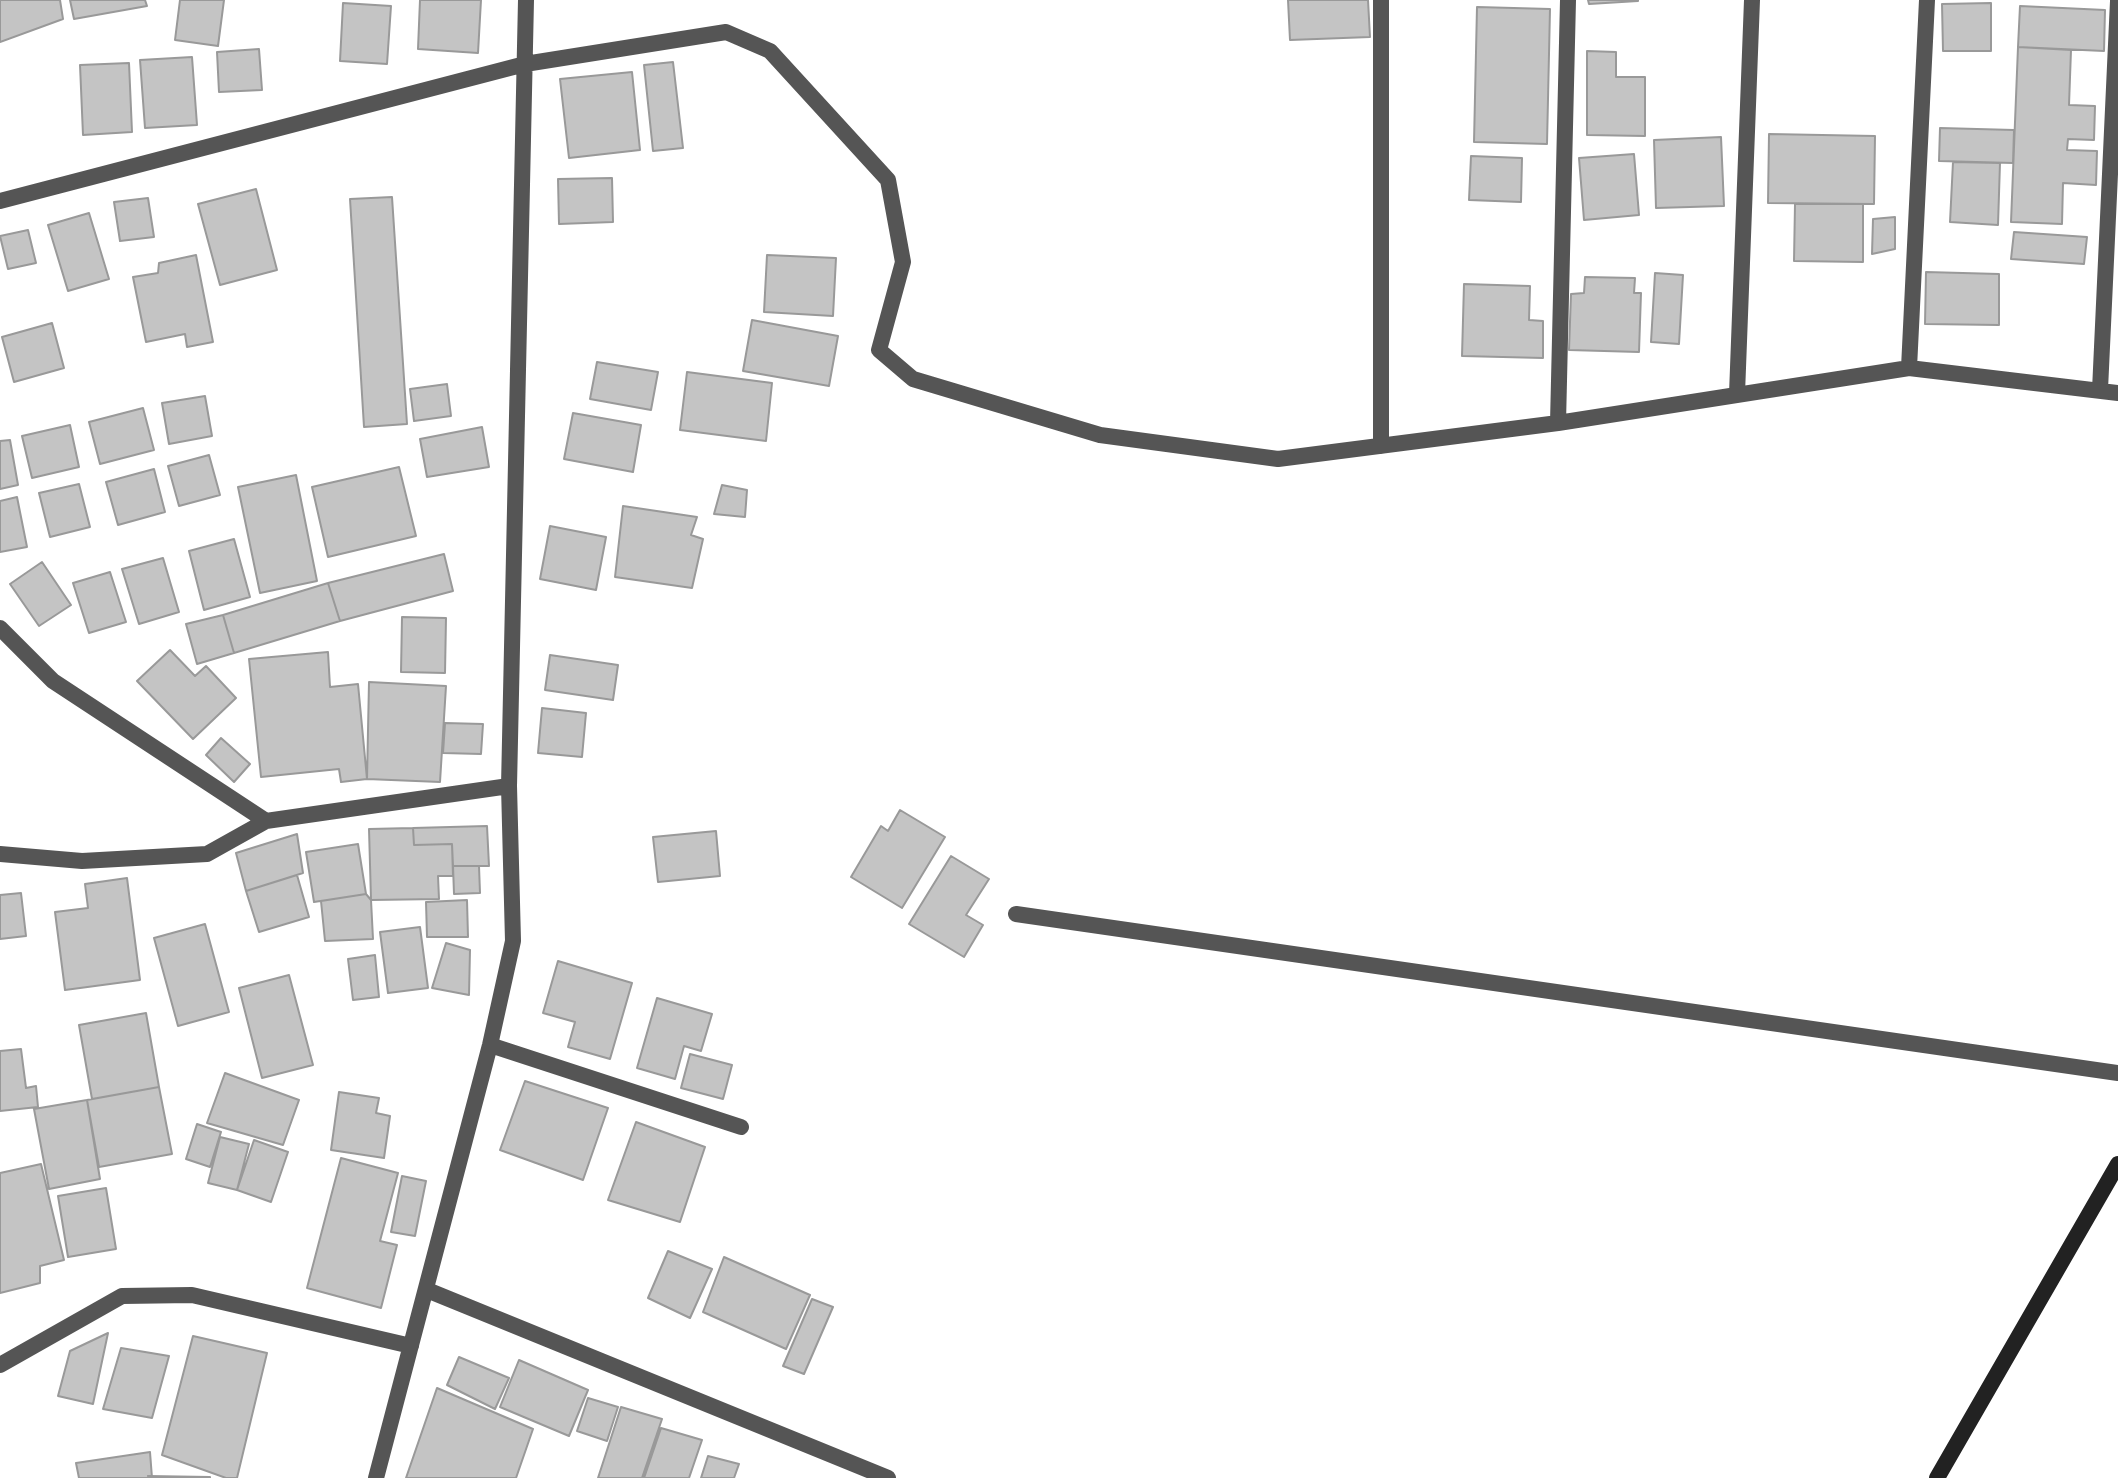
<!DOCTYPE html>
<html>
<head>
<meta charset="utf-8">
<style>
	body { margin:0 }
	canvas { display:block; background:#fff }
</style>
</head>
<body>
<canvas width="2118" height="1478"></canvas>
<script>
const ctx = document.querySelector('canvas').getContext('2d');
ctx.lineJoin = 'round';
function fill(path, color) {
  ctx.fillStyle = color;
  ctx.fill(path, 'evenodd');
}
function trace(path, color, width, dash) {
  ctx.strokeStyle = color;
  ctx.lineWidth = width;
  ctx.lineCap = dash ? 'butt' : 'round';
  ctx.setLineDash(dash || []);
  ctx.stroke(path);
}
const building = new Path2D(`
	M0,0H60L63,19L0,42Z
	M70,0H145L147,6L74,19Z
	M180,0H224L218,46L175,40Z
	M420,0H481L478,53L418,49Z
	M1288,0H1368L1370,37L1290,40Z
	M1588,0H1638V1L1589,4Z
	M343,3L391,6L387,64L340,61Z
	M1991,3V51H1943L1942,4Z
	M2020,6L2105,10L2104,51L2018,47Z
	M1477,7L1550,9L1547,144L1474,142Z
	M2018,47L2071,50L2069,105L2095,106L2094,140L2068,139L2067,150L2097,151L2096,185L2063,183L2062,224L2011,222Z
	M259,49L262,90L219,92L217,52Z
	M1587,51L1616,52V77H1645V136L1587,135Z
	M192,57L197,125L145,128L140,60Z
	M673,62L683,148L653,151L644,65Z
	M129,63L132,132L83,135L80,65Z
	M632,72L640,150L569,158L560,79Z
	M1940,128L2014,130L2013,163L1939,161Z
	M1769,134L1875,136L1874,204L1768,203Z
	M1721,137L1724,206L1656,208L1654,140Z
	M1634,154L1639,215L1584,220L1579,158Z
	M1471,156L1522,158L1521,202L1469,200Z
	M1953,162L2000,163L1998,225L1950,222Z
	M612,178L613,222L559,224L558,179Z
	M256,189L277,270L220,285L198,204Z
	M392,197L407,424L364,427L350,199Z
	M148,198L154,237L120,241L114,202Z
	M1795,204H1863V262L1794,261Z
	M89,213L109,279L68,291L48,225Z
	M1895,217V249L1872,254L1873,219Z
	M28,230L36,263L8,269L0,236Z
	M2014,232L2087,237L2084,264L2011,259Z
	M196,255L213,342L187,347L185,334L146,342L133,277L158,273L159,263Z
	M767,255L836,258L833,316L764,312Z
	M1926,272L1999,274V325L1925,324Z
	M1655,273L1683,275L1679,344L1651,342Z
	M1585,277L1635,278L1634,293H1641L1639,352L1569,350L1571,294L1584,293Z
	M1464,284L1530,286L1529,320L1543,321V358L1462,356Z
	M752,320L838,336L829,386L743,371Z
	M52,323L64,368L14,382L2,337Z
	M597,362L658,372L651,410L590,399Z
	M687,372L772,383L766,441L680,430Z
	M447,384L451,416L414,421L410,389Z
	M205,396L212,436L169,444L162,403Z
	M143,408L154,450L100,464L89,422Z
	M573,413L641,425L633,472L564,459Z
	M70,425L79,467L32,478L22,436Z
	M482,427L489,467L427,477L420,439Z
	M10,440L18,485L0,489V441Z
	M209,455L220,495L179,506L168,466Z
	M399,467L416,536L328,557L312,487Z
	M154,469L165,512L118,525L106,482Z
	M296,475L317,581L260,593L238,487Z
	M79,484L90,527L50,537L39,493Z
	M722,485L747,490L745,517L714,514Z
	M17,497L27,547L0,552V501Z
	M623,506L697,517L691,535L703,539L692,588L615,577Z
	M550,526L606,537L596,590L540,579Z
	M234,539L250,597L204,610L189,551Z
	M444,554L453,591L340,621L328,583Z
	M163,558L179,612L139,624L122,569Z
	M42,562L71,605L39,626L10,584Z
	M110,572L126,622L89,633L73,583Z
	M328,583L340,621L234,653L223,615Z
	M223,615L234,653L197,664L186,624Z
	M402,617L446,618L445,673L401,672Z
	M170,650L195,676L206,666L236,698L193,739L137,681Z
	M328,652L330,687L358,684L367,779L341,782L339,769L261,777L249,659Z
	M550,655L618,665L613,700L545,690Z
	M369,682L446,686L440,782L367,779Z
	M542,708L586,713L582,757L538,753Z
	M445,723L483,724L481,754L443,753Z
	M221,738L250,764L234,782L206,755Z
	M900,810L945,837L902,908L851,877L881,826L888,831Z
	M487,826L489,866H453L452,844L414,845L413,828Z
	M413,828L414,845L452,844L453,876H438L439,899L371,900L369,829Z
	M716,831L720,876L658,882L653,837Z
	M297,834L303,873L246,891L236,853Z
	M358,844L366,894L314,902L306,852Z
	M951,856L989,879L966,915L983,925L964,957L909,924Z
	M453,866H479L480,893L454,894Z
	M297,875L309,917L259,932L246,891Z
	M127,878L140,980L65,990L55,912L88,908L85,884Z
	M21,893L26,936L0,939V895Z
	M366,894L371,900L373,939L325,941L321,901Z
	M467,900L468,937H427L426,902Z
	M205,924L229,1012L178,1026L154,938Z
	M420,927L428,988L388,993L380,932Z
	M446,943L470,950L469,995L432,988Z
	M375,955L379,997L353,1000L348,959Z
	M558,961L632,983L610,1059L568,1047L575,1022L543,1013Z
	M289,975L313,1065L262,1078L239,988Z
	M657,998L712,1014L701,1051L684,1046L675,1079L637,1068Z
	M146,1013L159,1087L92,1099L79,1025Z
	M21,1049L26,1088L36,1086L38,1107L0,1111V1051Z
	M690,1054L732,1065L723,1099L681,1088Z
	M225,1073L299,1100L283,1145L207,1123Z
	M525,1081L608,1108L583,1180L500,1150Z
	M159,1087L172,1154L99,1167L87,1100Z
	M339,1092L379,1098L376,1113L390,1116L384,1158L331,1150Z
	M87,1100L100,1179L49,1189L34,1109Z
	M636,1122L705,1147L680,1222L608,1200Z
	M197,1124L221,1132L210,1167L186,1159Z
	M220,1137L249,1144L237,1190L208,1183Z
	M254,1140L288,1152L271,1202L237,1190Z
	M341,1158L398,1173L380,1241L397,1245L381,1308L307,1288Z
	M41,1164L64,1260L40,1266V1283L0,1293V1173Z
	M402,1176L426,1181L415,1236L391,1232Z
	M106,1188L116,1249L68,1257L58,1196Z
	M668,1251L712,1269L690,1318L648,1298Z
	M724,1257L810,1295L786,1349L703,1312Z
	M812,1299L833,1307L804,1374L783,1366Z
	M108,1333L93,1404L58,1396L70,1351Z
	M193,1336L267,1353L237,1478H226L162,1455Z
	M121,1348L169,1356L152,1418L103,1409Z
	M459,1357L509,1378L495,1409L447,1385Z
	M519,1360L588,1390L569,1436L500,1407Z
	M437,1388L533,1429L516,1478H406Z
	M588,1398L618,1407L607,1441L577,1431Z
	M621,1407L662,1419L642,1478H598Z
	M661,1428L702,1440L689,1478H644Z
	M150,1452L152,1478H79L76,1463Z
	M708,1456L739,1464L734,1478H701Z
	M148,1476L210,1477V1478H149Z`);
const street = new Path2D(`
	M0,201L525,64L726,32L770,51L888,180L903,262L879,350L913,379L1100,435L1278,459L1558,423L1909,368L2118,393
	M1909,368L1927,0
	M2100,390L2118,1
	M1737,394L1752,0
	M1558,423L1568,0
	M1381,446V0
	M0,628L53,681L266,821
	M0,854L82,861L207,854L266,821L509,786
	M1016,914L2118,1073
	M490,1045L741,1127
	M427,1290L888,1478
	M0,1365L122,1296L192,1295L411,1346
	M376,1478L490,1045L513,941L509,786L526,0`);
const secondary = new Path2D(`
	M1937,1478L2118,1164`);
fill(building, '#c4c4c4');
trace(building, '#999', 2);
trace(street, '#555', 16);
trace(secondary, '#222', 16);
</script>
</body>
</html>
